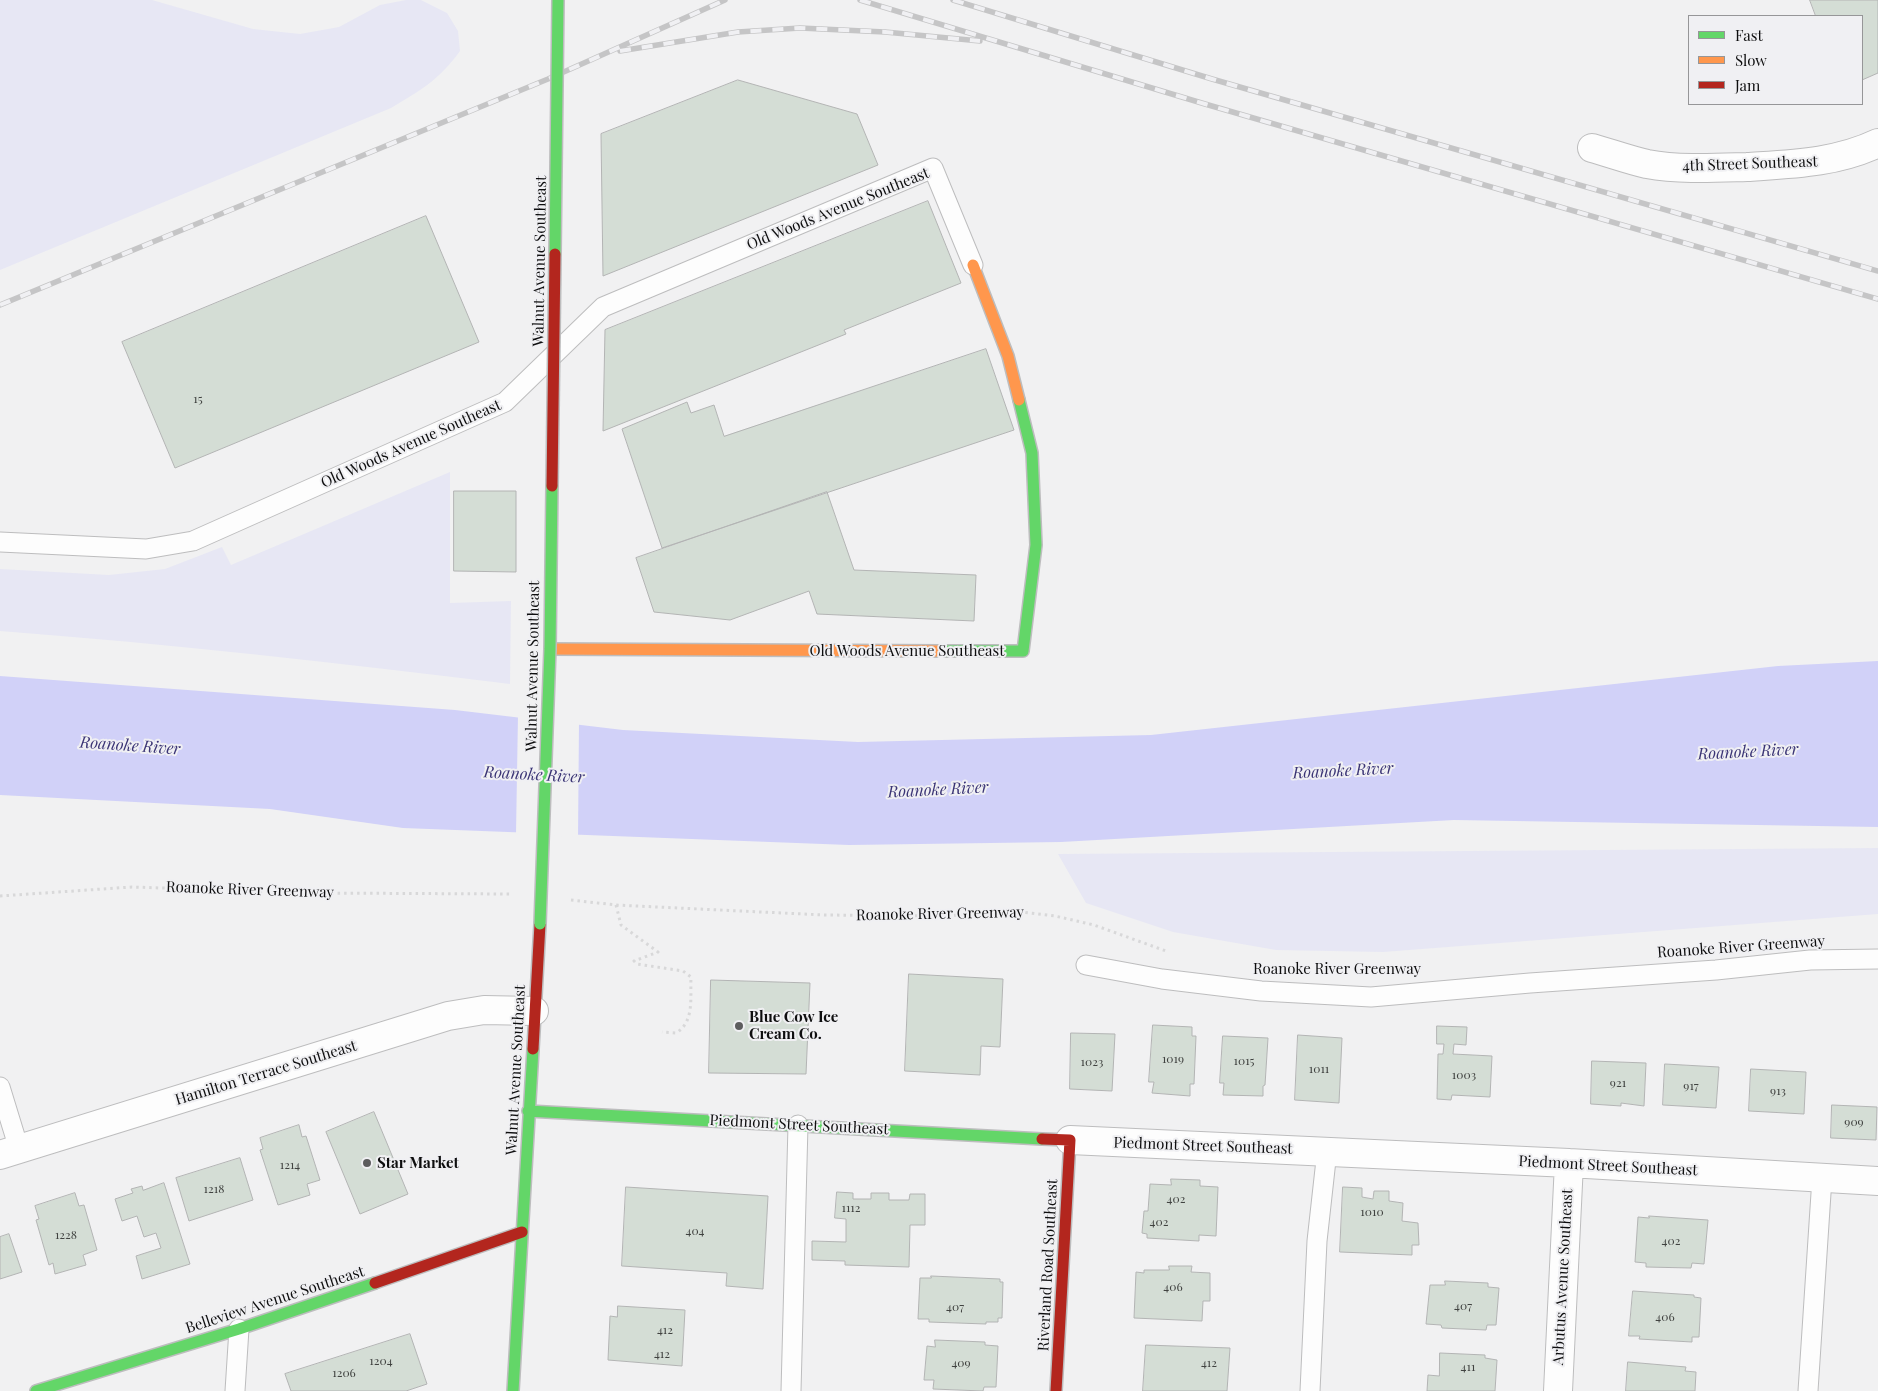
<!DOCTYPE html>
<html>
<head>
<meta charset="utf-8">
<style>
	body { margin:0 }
	#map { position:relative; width:1878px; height:1391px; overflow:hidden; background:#f1f1f2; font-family:"Playfair Display",serif }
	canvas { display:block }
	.legend { position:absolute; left:1688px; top:15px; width:175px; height:90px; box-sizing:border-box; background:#f0f0f3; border:1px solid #969698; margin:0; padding:6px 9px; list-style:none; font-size:15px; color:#0e0e0f }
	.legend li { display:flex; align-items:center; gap:10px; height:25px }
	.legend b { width:25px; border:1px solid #969698 }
</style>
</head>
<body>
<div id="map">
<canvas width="1878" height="1391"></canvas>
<ul class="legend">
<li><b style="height:6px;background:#63d668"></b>Fast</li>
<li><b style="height:6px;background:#ff974d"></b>Slow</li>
<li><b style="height:6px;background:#b3261e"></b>Jam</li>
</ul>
</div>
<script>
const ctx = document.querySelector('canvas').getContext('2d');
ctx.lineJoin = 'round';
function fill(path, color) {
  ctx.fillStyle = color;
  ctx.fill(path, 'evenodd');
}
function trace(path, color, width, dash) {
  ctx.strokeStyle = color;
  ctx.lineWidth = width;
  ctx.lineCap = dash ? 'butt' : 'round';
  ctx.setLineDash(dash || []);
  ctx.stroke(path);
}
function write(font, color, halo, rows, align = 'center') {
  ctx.font = font + ' "Playfair Display",serif';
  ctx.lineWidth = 4;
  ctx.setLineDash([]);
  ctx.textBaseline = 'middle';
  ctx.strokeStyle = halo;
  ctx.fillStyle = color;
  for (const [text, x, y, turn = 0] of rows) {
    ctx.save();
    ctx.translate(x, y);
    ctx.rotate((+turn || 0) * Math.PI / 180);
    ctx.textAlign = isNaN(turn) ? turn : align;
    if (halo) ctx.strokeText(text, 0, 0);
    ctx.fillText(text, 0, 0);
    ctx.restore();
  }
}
const green = new Path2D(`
	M0,0H152L253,29L300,34L339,27L380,5L406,0H421L447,13L458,31L460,51C439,80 421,90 391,108L0,270Z
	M450,472V603L511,601L510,684C340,663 171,644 0,631V569L109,575L165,569L222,547L231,565Z
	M1878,848V914L1383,952L1276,950L1173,932L1086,903L1058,854Z`);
const water = new Path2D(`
	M1878,661V827L1454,820L1061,842L849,845L403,828L270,809L0,795V676L455,710L623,730L858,742L1151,735L1778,666Z`);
const pier = new Path2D(`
	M518,715L579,722L578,837L516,834Z`);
const building = new Path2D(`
	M1810,0H1878V73L1862,80V16H1816Z
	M738,80L857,114L878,165L603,276L601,134Z
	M928,201L961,283L844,330L846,334L603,431L605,330Z
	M426,216L479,342L175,468L122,342Z
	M986,349L1014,430L662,548L622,429L687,402L691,413L714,405L724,436Z
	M454,491H516V572L454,571Z
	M827,492L854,570L976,575L974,621L817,614L809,591L730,620L654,612L636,558Z
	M909,974L1003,979L1000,1047L981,1046L980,1075L905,1071Z
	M711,980L810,983L806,1074L709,1073Z
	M1153,1025L1192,1027V1036H1196L1194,1084H1190V1096L1152,1093L1154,1082H1149Z
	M1437,1026L1467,1027L1466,1045L1454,1044L1453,1054L1492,1056L1490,1097L1452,1095L1451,1100L1437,1099L1438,1054H1443L1444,1044H1437Z
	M1071,1033L1115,1034L1112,1091L1070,1089Z
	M1298,1035L1342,1038L1339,1103L1295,1100Z
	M1223,1036L1268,1038L1265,1085L1263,1086V1096L1223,1095L1224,1083H1220Z
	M1592,1061L1646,1063L1644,1106L1621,1103V1106L1591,1104Z
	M1665,1064L1719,1067L1716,1108L1663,1105Z
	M1751,1069L1806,1072L1804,1114L1749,1111Z
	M1832,1105L1877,1107L1876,1140L1831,1138Z
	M374,1112L408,1194L360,1214L326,1132Z
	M299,1125L302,1137L306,1136L320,1180L307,1184L310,1195L278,1205L260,1150L263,1149L260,1138Z
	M240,1158L253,1200L189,1221L176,1178Z
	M1171,1179L1200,1180V1186L1218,1187L1216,1236L1199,1235V1241L1147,1238V1234L1142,1233L1144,1211H1148L1150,1184L1171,1185Z
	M164,1183L190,1264L142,1279L136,1256L161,1248L156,1233L144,1237L137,1216L122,1221L115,1199L133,1193L131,1189L142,1186L143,1190Z
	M626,1187L768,1196L763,1289L726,1286L727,1273L622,1266Z
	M1343,1187L1362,1188V1197L1373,1199L1374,1191H1389V1201L1403,1203L1402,1221L1418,1223L1419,1245H1412V1255L1340,1252Z
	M837,1192L853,1193V1199H871V1193H889V1200H909L910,1194H925V1225H910L909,1267L845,1265V1261L812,1260V1241L846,1242V1219L835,1218Z
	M75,1193L79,1206L84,1205L97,1250L83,1255L86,1265L55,1274L53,1263L49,1265L36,1220L39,1219L35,1206Z
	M1649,1216L1708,1220L1704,1264L1692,1263L1691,1268L1646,1267V1263L1635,1262L1638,1217L1649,1218Z
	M9,1234L22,1272L0,1279V1237Z
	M1169,1266H1192L1191,1272L1210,1273V1301H1203L1202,1321L1134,1318L1136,1272L1144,1273V1270H1169Z
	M931,1276L1000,1279V1282H1003L1002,1318H998V1322H986V1324L929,1322V1319H918L920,1278H931Z
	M1445,1281L1488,1283V1287L1499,1288L1496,1325H1487L1486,1330L1442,1328L1441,1325L1426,1324L1430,1285H1445Z
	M1633,1291L1694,1295V1297L1701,1298L1699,1337H1692V1342L1639,1339L1640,1336H1629Z
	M618,1306L685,1310L682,1366L608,1360L610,1316L617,1317Z
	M410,1334L427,1384L406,1391H291L285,1374Z
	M935,1340L985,1342V1345L998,1346L996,1387H984L983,1391L933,1389L934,1380H924L927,1346L935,1347Z
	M1146,1345L1230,1348L1227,1391H1143Z
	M1440,1353L1485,1355V1358L1497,1360L1495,1391H1427L1428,1375L1439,1376Z
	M1628,1362L1686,1367L1685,1371L1696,1372L1695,1391H1626Z`);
const path = new Path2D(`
	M0,896L132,887L311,893L510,894
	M571,900L616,905L824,915L939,916L1021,912L1055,916L1094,925L1166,951
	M616,905L621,925L658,952L634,961L637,964L683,971L691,977C690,996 695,1022 676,1033L662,1032`);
const lane = new Path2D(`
	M0,542L146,549L193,541L505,402L603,307L933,168L973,265
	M1086,965L1162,979L1261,991L1371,997L1530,983L1716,970L1810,960L1878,959
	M0,1087L19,1149
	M235,1391L239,1329
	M791,1391L798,1125
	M1310,1391L1317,1241L1327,1151
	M1808,1391L1822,1178`);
const street = new Path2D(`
	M1592,148C1610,153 1629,160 1647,164C1680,170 1714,168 1747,167C1792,164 1836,163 1878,143
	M1070,1140L1569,1163L1878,1181
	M0,1155L448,1016L484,1010L534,1011
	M1558,1391L1569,1163`);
const fast = new Path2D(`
	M942,651H1023L1036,545L1032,453L1019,400
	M528,1111L1042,1139
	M36,1391L239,1329L375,1283
	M513,1391L533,1049`);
const slow = new Path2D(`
	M973,265L1008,356L1019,400
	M550,649L942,651`);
const jam = new Path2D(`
	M533,1049L540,924
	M1042,1139L1070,1140L1056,1391
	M375,1283L522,1232`);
const rail = new Path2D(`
	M860,0L1205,104L1878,299
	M953,0L1212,79L1878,271
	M620,51L738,32L800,28L885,32L980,41
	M0,305L548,79L725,0`);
const fastBridge = new Path2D(`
	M555,254L558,0
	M540,924L550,649L552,486`);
const jamBridge = new Path2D(`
	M552,486L555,254`);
const markers = [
	[739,1026,5,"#5d5d5e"],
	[367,1163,5,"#5d5d5e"]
];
const numberNames = [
	["15",198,399],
	["1019",1173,1059],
	["1015",1244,1061],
	["1023",1092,1062],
	["1011",1319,1069],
	["1003",1464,1075],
	["921",1618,1083],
	["917",1691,1086],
	["913",1778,1091],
	["909",1854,1122],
	["1214",290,1165],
	["1218",214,1189],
	["402",1176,1199],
	["1112",851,1208],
	["1010",1372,1212],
	["402",1159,1222],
	["404",695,1231],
	["1228",66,1235],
	["402",1671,1241],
	["406",1173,1287],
	["407",1463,1306],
	["407",955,1307],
	["406",1665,1317],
	["412",665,1330],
	["412",662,1354],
	["1204",381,1361],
	["409",961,1363],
	["412",1209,1363],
	["411",1468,1367],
	["1206",344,1373]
];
const streetNames = [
	["4th Street Southeast",1750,164,-2],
	["Old Woods Avenue Southeast",838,209,-22],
	["Walnut Avenue Southeast",540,261,-89],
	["Old Woods Avenue Southeast",411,444,-24],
	["Old Woods Avenue Southeast",907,651],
	["Walnut Avenue Southeast",533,666,-89],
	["Roanoke River Greenway",250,890,2],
	["Roanoke River Greenway",940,914,-1],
	["Roanoke River Greenway",1741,947,-4],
	["Roanoke River Greenway",1337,969],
	["Walnut Avenue Southeast",516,1070,-87],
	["Hamilton Terrace Southeast",266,1073,-17],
	["Piedmont Street Southeast",799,1125,3],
	["Piedmont Street Southeast",1203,1146,2],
	["Piedmont Street Southeast",1608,1166,3],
	["Riverland Road Southeast",1048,1265,-87],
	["Arbutus Avenue Southeast",1563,1277,-87],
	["Belleview Avenue Southeast",275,1300,-18]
];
const poiNames = [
	["Blue Cow Ice",749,1017],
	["Cream Co.",749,1034],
	["Star Market",377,1163]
];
const waterNames = [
	["Roanoke River",130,746,4],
	["Roanoke River",1748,752,-3],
	["Roanoke River",1343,771,-3],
	["Roanoke River",534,775,3],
	["Roanoke River",938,790,-3]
];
fill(green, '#e7e7f4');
fill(water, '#d1d1f8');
fill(pier, '#f1f1f2');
fill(building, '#d4ddd5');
trace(building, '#b3b4b4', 1);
trace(lane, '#bdbdbe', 21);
trace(street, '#bdbdbe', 30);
trace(fast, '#bdbdbe', 14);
trace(slow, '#bdbdbe', 14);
trace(jam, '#bdbdbe', 14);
trace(path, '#d8d8d9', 3, [2.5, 4]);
trace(lane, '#fdfdfd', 19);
trace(street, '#fdfdfd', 28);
trace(fast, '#63d668', 11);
trace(slow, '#ff974d', 11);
trace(jam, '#b3261e', 11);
trace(rail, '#c5c5c6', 5.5);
trace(rail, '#f0f0f3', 4, [11]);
trace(fastBridge, '#bdbdbe', 14, []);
trace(jamBridge, '#bdbdbe', 14, []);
trace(fastBridge, '#63d668', 11);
trace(jamBridge, '#b3261e', 11);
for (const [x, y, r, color] of markers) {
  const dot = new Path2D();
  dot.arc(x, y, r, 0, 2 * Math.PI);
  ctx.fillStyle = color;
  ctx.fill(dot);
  trace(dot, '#f0f0f3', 2);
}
write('12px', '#404240', null, numberNames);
write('15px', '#0e0e0f', '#f0f0f3', streetNames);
write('bold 15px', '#0e0e0f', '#f0f0f3', poiNames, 'left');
write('italic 16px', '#3a3475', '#f0f0f3', waterNames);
</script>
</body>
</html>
